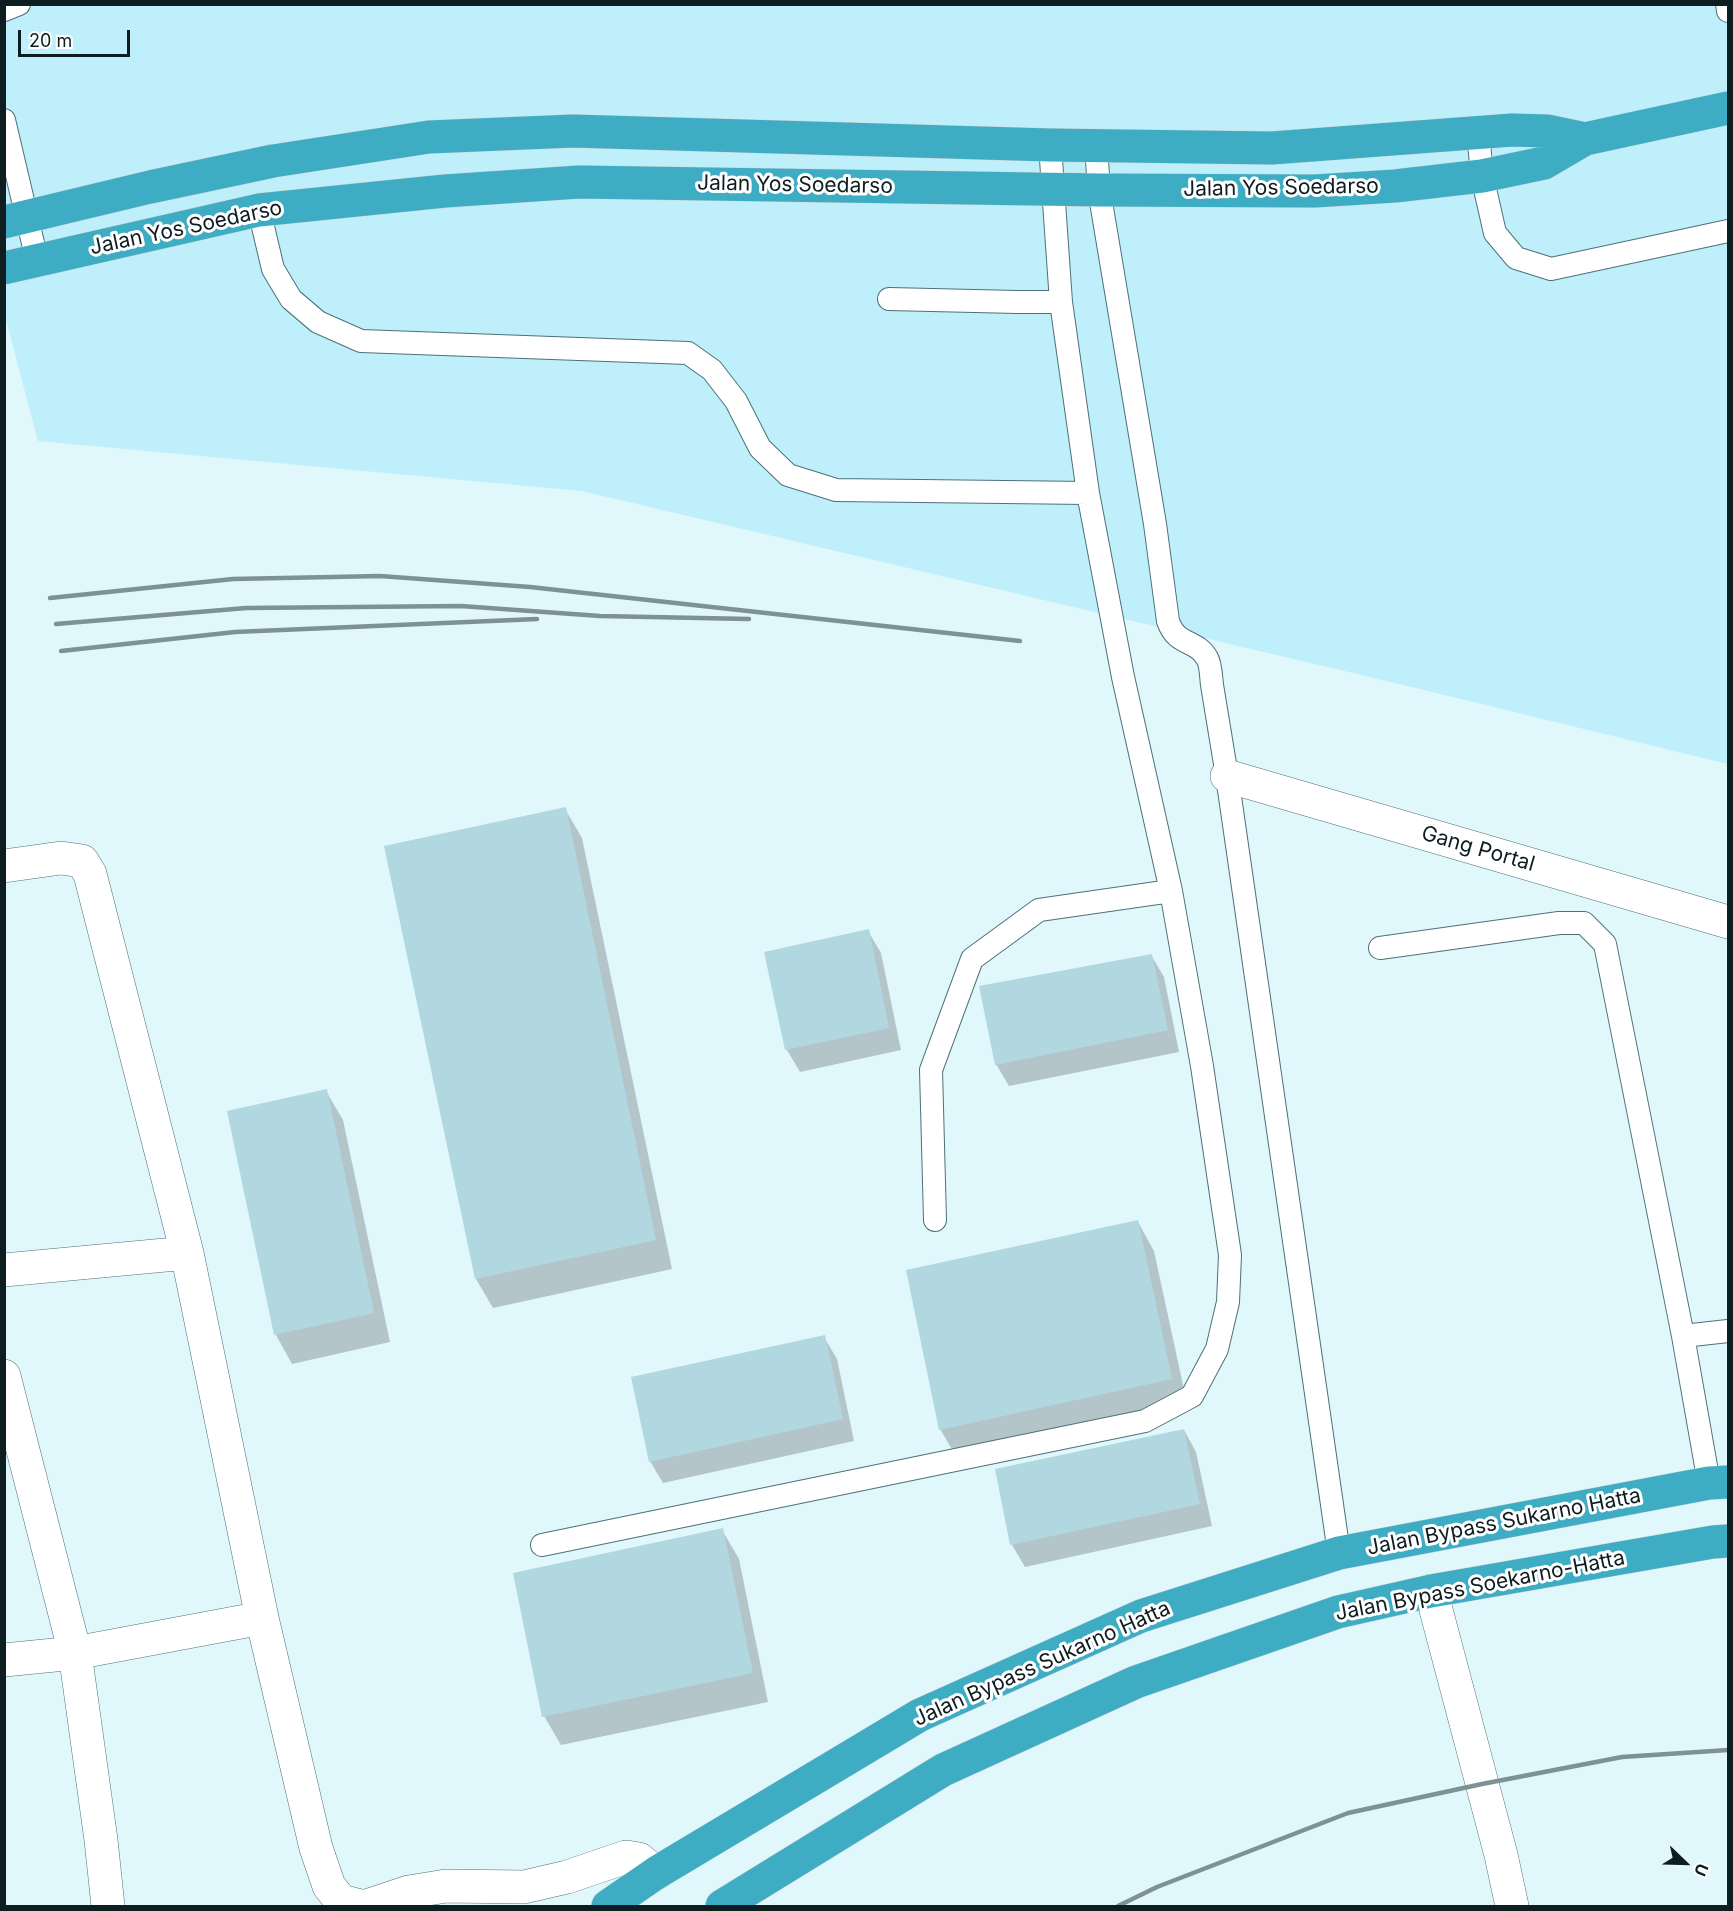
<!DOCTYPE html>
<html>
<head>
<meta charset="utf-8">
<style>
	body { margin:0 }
	#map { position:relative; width:1733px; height:1911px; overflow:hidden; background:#e0f7fc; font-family:Inter,sans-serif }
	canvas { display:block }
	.frame { position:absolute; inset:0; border:6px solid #0e1d20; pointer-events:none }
	.north { position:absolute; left:1655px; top:1833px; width:60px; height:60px; -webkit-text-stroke:4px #fff; paint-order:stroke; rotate:113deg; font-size:16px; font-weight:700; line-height:24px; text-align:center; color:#0e1d20 }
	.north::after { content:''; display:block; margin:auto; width:21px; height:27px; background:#0e1d20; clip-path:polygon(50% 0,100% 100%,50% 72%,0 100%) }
	.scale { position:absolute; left:18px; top:30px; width:112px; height:27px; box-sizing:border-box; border:3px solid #0e1d20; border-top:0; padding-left:8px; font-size:18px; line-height:21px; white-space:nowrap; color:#0e1d20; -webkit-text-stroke:4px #fff; paint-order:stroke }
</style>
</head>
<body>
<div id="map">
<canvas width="1733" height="1911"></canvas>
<div class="frame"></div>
<div class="north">U</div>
<div class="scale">20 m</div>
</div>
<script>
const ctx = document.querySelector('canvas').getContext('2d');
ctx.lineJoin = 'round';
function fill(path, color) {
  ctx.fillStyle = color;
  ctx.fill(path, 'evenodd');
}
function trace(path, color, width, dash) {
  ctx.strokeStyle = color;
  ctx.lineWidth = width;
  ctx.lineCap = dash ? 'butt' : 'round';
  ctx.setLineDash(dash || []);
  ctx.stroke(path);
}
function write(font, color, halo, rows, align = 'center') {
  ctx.font = font + ' Inter,sans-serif';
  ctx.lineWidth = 6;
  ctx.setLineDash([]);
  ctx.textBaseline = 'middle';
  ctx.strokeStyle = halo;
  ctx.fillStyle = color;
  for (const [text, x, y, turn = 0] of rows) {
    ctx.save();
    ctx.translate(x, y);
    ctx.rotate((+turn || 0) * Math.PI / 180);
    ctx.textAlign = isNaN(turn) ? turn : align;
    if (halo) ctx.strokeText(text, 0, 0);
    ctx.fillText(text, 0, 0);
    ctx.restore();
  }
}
const built = new Path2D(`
	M4,5H1728V764L1391,682L582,491L38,441L5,316Z`);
const shadow = new Path2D(`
	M565,809L582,838L672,1269L493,1308L476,1279L386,847Z
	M868,931L881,953L901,1050L800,1072L787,1050L766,953Z
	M1151,955L1164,977L1179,1052L1009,1086L996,1064Z
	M326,1091L343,1120L390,1342L292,1364L276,1335Z
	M1138,1222L1154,1251L1188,1408L957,1458L940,1429Z
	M824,1337L837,1359L854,1441L663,1483L650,1461Z
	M1184,1430L1196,1452L1212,1526L1025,1567L1012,1545L996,1471Z
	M722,1530L739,1559L768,1702L561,1745L544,1716Z`);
const building = new Path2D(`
	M566,807L656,1240L475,1279L384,846Z
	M869,929L889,1028L785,1050L764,952Z
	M1152,954L1168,1030L995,1065L979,986Z
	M327,1089L374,1313L274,1335L227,1111Z
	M1138,1220L1172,1379L939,1430L906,1270Z
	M825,1335L843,1419L649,1462L631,1377Z
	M1184,1429L1200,1504L1010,1545L995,1469Z
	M723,1528L753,1673L542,1717L513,1573Z`);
const lane = new Path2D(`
	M1727,4L1728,11
	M4,10L19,4
	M4,120L37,260
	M1478,131L1482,176L1495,233L1516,258L1551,269L1728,231
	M1050,145L1061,302
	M1096,146L1099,190L1155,524L1168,621C1177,647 1195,638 1207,658C1211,664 1211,677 1212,685C1217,715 1222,745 1227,776L1339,1553
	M259,210L273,269L291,299L318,322L361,341L688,353L712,370L736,401L760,448L788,475L836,490L1088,493
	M1380,948L1559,923H1584L1605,944L1683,1336L1709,1483
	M935,1220L931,1070L972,959L1039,910L1171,891
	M1683,1336L1728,1331
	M542,1545L1145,1421L1192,1396L1217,1349L1228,1302L1230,1255L1202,1066L1171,891L1123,677L1088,493L1061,302H1017L889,299`);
const street = new Path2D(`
	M1227,776L1728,922
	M4,866L61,858L82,861L90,874L187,1253L262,1618L316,1848L329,1886L341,1901L360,1906
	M4,1270L187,1253
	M4,1376L75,1653L101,1840L108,1906
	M1431,1591L1501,1855L1512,1906
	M4,1660L75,1653L262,1618
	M367,1906L409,1892L446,1886L524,1887L567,1877L626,1857L639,1859L656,1873`);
const highway = new Path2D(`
	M4,222L150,187L273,161L429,137L573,131L1050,145L1272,148L1512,130L1547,131L1585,139
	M4,268L259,210L445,191L579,182L1099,190L1315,191L1395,186L1482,176L1544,163L1585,139L1728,108
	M608,1906L656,1873L920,1715L1141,1616L1339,1553L1709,1483L1728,1482
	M722,1906L943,1770L1136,1682L1338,1612L1431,1591L1713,1542L1728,1541`);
const rail = new Path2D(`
	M50,598L233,579L380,576L530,587L1020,641
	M56,624L246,608L461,606L600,616L749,619
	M61,651L235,632L537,619
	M1118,1906L1157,1887L1348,1813L1482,1784L1622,1757L1728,1750`);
const streetNames = [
	["Jalan Yos Soedarso",795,185,1],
	["Jalan Yos Soedarso",1281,188,-1],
	["Jalan Yos Soedarso",186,228,-12],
	["Gang Portal",1478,849,16],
	["Jalan Bypass Sukarno Hatta",1504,1522,-11],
	["Jalan Bypass Soekarno-Hatta",1480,1586,-11],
	["Jalan Bypass Sukarno Hatta",1042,1664,-24]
];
fill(built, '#beeffa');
fill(shadow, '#0003');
fill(building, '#b1d7e0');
trace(lane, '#4d7179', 24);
trace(street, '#4d7179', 34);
trace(highway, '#d4d6d7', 34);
trace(lane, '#fff', 22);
trace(street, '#fff', 33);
trace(highway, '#3eadc3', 33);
trace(rail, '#7e9195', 4.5);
write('21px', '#0e1d20', '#fff', streetNames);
</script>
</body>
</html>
